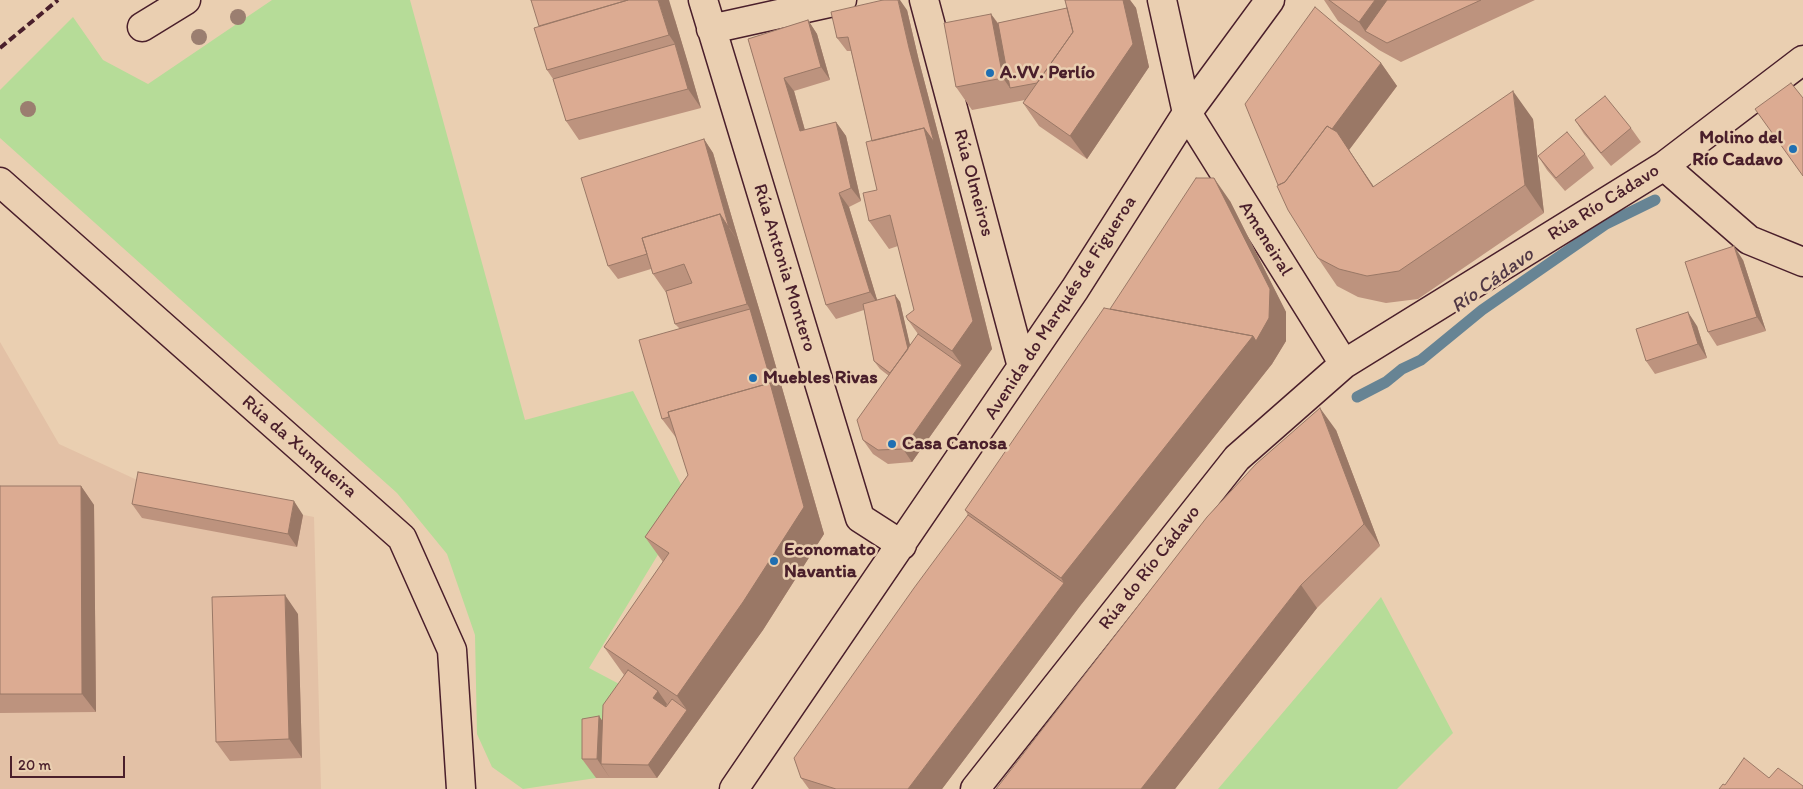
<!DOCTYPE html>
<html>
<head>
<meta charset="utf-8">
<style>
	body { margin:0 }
	#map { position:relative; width:1803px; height:789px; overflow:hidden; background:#eacfb1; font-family:Itim,sans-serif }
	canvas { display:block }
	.scale { position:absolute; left:10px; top:756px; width:115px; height:22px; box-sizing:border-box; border:2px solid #4a1f2b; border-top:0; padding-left:6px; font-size:15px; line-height:18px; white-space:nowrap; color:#4a1f2b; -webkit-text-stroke:4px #eacfb1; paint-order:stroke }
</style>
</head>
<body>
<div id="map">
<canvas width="1803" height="789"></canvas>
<div class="scale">20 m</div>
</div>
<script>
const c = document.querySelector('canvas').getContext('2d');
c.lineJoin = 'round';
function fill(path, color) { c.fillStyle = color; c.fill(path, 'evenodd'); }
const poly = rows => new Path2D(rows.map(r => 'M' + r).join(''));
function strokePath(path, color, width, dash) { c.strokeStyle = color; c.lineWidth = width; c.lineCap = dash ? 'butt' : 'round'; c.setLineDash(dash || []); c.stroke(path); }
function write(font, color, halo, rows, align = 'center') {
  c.font = font + ' Itim,sans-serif'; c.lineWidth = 5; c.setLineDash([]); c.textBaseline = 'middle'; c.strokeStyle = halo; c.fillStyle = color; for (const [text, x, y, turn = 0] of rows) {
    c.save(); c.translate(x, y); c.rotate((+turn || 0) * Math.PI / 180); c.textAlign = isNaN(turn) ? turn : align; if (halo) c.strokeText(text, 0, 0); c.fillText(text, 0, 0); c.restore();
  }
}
fill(poly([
	[0,342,59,444,148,485,314,517,321,789,0,789]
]), '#e3c1a6');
fill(poly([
	[272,0,410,0,525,420,633,391,690,502,589,668,621,685,596,778,523,789,492,767,477,734,475,635,447,554,397,493,0,138,0,90,73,17,103,60,148,84],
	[1381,597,1453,733,1397,789,1218,789]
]), '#b6dc98');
strokePath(poly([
	[1357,397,1386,382,1402,369,1421,360,1482,310,1606,224,1655,200]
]), '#678494', 11);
const minor = poly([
	[703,0,860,518,902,545],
	[924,0,1022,367],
	[1162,0,1187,113,1344,364],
	[142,27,186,0],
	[711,29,842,0],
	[1664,166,1749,240,1803,262],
	[0,182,402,538,452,650,461,789],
	[734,789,1075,289,1187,113,1270,0],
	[975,789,1237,458,1344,364,1664,166,1803,60]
]);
strokePath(minor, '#4a1f2b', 31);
strokePath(minor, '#eacfb1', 28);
strokePath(poly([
	[0,48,58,0]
]), '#4a1f2b', 4, [8, 4]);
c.fillStyle = '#9b7e70';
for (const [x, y] of [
	[238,17],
	[199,37],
	[28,109]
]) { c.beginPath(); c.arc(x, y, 8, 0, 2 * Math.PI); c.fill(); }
fill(poly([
	[1065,0,1130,0,1136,8,1149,67,1087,159,1039,126,1023,103,1025,100,972,110,956,87,991,14,998,23,1067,8],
	[1324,0,1535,0,1401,62,1379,50,1338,21],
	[907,10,919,61,944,156,992,349,912,462,888,464,873,454,863,440,889,376,880,369,874,361,864,310,836,319,826,305,748,39,808,20,817,34,830,80,794,91,805,130,836,122,846,136,861,201,849,207,877,300,895,295,900,302,910,346,918,334,908,320,914,310,898,246,889,249,869,221,877,190,872,141,851,51,847,51,837,38],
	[675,20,701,108,579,140,566,121,553,79,547,70,539,26],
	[1381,63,1397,86,1349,150,1374,187,1533,119,1544,213,1418,299,1386,303,1358,297,1337,286,1318,258,1278,185],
	[1575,120,1631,128,1641,142,1611,166,1584,134],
	[704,139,713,153,739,242,766,332,824,534,763,630,657,778,596,778,582,759,599,716,602,721,624,675,604,647,663,562,645,537,688,475,677,439,662,419,679,328,675,324,667,294,653,274,651,269,618,279,608,266],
	[1585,154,1594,168,1565,191,1547,170,1538,156],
	[1230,201,1286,312,1286,341,1272,364,1080,606,942,789,809,789,801,778,968,515,965,510,1110,309],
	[1743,260,1766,331,1717,346,1708,332],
	[1697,326,1707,358,1655,374,1646,361],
	[1336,430,1380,546,1317,608,1175,789,996,789],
	[0,486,81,486,94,505,96,712,0,713],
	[132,504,303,515,297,547,142,518],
	[298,614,302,758,230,761,216,742]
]), '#bd937e');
fill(poly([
	[658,0,669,0,688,63,669,35],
	[898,0,900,0,907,10,919,61,944,156,992,349,912,462,903,449,962,365,952,351,924,128,909,48],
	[1123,0,1130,0,1136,8,1149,67,1087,159,1070,136],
	[1375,0,1414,0,1365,31,1359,22],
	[991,14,1007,37,1010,88,1003,78],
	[808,20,817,34,830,80,821,67],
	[675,44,688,63,701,108,688,89],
	[1381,63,1397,86,1349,150,1393,215,1288,187],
	[784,78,794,91,809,145,800,131],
	[1513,91,1533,119,1544,213,1525,185],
	[836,122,846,136,861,201,851,188],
	[704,139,713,153,739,242,729,228],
	[1214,178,1230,201,1286,312,1286,341,1272,364,1080,606,942,789,908,789,1064,583,1061,578],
	[839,193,849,207,879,306,870,292],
	[720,214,739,242,766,332,824,534,763,630,657,778,648,765,687,710,677,696,770,383,750,309,747,304],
	[1734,246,1743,260,1766,331,1757,317],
	[895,295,900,302,915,366,901,385],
	[1688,312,1697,326,1707,358,1698,344],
	[1320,408,1336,430,1380,546,1364,524],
	[81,486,94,505,96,712,82,694],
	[294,501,303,515,297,547,288,534],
	[1301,585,1317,608,1175,789,1141,789],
	[285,595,298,614,302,758,289,739],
	[658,691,667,704,663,711,653,698],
	[599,716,612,735,601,764,610,778,597,759]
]), '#9a7866');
const building = poly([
	[531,0,628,0,539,26,531,0],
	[628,0,658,0,669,35,547,70,534,28,628,0],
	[883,0,898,0,909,48,934,142,924,128,872,141,848,37,837,38,831,12,883,0],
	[1065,0,1123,0,1133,44,1070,136,1023,103,1073,32,1065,0],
	[1329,0,1375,0,1359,22,1329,0],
	[1387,0,1481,0,1387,43,1365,31,1387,0],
	[1315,7,1381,63,1332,129,1327,126,1285,182,1278,185,1245,104,1315,7],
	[1067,8,1073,32,1037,83,1010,88,998,23,1067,8],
	[991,14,1003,78,956,87,944,23,991,14],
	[808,20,821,67,784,78,800,131,836,122,851,188,839,193,870,292,826,305,748,39,808,20],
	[675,44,688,89,566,121,553,79,675,44],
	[1791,83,1803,98,1803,176,1755,109,1791,83],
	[1513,91,1525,185,1399,271,1367,276,1339,269,1318,258,1288,210,1277,186,1285,182,1327,126,1337,132,1373,187,1513,91],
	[1605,96,1631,128,1601,153,1575,120,1605,96],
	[924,128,973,321,952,351,908,320,906,316,914,310,890,215,869,221,863,193,877,190,866,142,924,128],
	[1567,132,1585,154,1556,178,1538,156,1567,132],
	[704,139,729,228,720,214,642,238,647,254,608,266,581,178,704,139],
	[1196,178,1214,178,1270,289,1269,318,1256,341,1253,336,1110,309,1196,178],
	[720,214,747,304,675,324,666,291,692,283,684,264,653,274,642,238,720,214],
	[1734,246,1757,317,1708,332,1685,262,1734,246],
	[895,295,908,349,890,373,874,361,863,304,895,295],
	[1104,308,1253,336,1061,578,965,510,1104,308],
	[750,309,773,388,770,383,668,412,669,417,662,419,639,340,750,309],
	[1688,312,1698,344,1646,361,1636,329,1688,312],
	[918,334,962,365,903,449,878,450,863,440,857,420,918,334],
	[770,383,804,507,743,602,677,696,604,647,669,553,645,537,688,475,668,412,770,383],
	[1320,408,1364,524,1301,585,1141,789,996,789,1207,517,1256,464,1320,408],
	[138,472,294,501,288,534,132,504,138,472],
	[0,486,81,486,82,694,0,694,0,486],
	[968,515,1064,583,908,789,836,789,801,778,794,758,914,588,968,515],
	[285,595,289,739,216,742,212,597,285,595],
	[628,670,658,691,653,698,666,707,672,699,687,710,648,765,601,764,603,705,628,670],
	[599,716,597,759,582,759,582,719,599,716],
	[1744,758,1769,778,1778,768,1803,786,1803,789,1719,789,1723,784,1725,785,1744,758]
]);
fill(building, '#dcab92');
strokePath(building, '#9a7866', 1);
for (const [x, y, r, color] of [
	[990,73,5,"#1f6fb2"],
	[1793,149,5,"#1f6fb2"],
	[753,378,5,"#1f6fb2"],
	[892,444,5,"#1f6fb2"],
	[774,561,5,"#1f6fb2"]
]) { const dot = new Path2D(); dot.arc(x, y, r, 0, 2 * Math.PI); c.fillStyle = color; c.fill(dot); strokePath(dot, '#eacfb1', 2); }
write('bold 19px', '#4a1f2b', '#eacfb1', [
	["A.VV. Perlío",1000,73],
	["Molino del",1783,138,"right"],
	["Río Cadavo",1783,160,"right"],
	["Muebles Rivas",763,378],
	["Casa Canosa",902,444],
	["Economato",784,550],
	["Navantia",784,572]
], 'left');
write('19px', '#4a1f2b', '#eacfb1', [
	["Rúa Olmeiros",973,183,75],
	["Rúa Río Cádavo",1604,203,-32],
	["Ameneiral",1265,239,58],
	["Rúa Antonia Montero",784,268,73],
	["Avenida do Marqués de Figueroa",1061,308,-57],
	["Rúa da Xunqueira",299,447,41],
	["Rúa do Río Cádavo",1150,568,-52]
]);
write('italic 20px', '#513845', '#eacfb1', [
	["Río Cádavo",1493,281,-36]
]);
</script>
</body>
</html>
